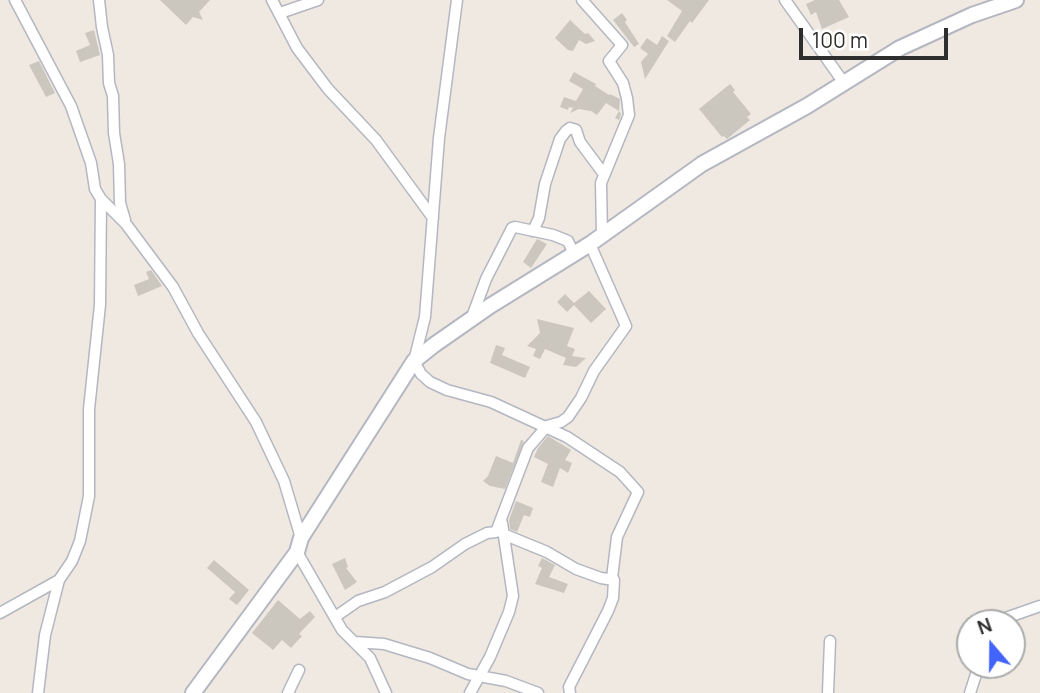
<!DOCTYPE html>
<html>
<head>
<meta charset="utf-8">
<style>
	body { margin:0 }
	#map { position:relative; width:1040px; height:693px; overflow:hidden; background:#efe9e1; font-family:Manrope,sans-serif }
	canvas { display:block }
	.north { position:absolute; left:956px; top:609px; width:70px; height:70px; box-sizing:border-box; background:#fff; border:2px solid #ababab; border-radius:50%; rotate:340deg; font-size:19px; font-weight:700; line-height:28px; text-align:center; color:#2e2e2e }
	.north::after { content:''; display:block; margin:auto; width:24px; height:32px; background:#4264fb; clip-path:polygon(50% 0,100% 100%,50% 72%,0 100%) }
	.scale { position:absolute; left:799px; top:28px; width:149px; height:32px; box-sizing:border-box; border:4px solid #2e2e2e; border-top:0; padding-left:9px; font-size:21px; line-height:24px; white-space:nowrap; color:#2e2e2e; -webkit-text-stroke:5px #fff; paint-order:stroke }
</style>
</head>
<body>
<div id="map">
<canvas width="1040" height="693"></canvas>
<div class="north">N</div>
<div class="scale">100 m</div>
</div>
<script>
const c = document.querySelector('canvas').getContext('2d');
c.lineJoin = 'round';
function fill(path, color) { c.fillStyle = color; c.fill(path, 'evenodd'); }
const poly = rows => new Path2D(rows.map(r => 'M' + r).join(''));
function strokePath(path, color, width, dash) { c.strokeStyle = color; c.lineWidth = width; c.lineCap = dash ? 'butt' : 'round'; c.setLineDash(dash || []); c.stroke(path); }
fill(poly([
	[160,0,210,0,199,12,203,20,193,17,186,25],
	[667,0,709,0,692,23,690,21,675,42,667,36,682,11],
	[815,0,839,0,849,17,822,29,816,12,811,15,806,4],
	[622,13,627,20,625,22,639,44,634,47,613,20],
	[570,20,585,34,588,33,595,41,586,44,579,40,573,51,568,50,555,38],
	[94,30,100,55,80,62,76,51,90,45,85,33],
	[662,36,669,41,645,79,641,62,648,54,640,48,647,38,657,45],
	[39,61,55,93,46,97,29,65],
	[574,72,596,84,595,86,609,95,610,94,620,99,619,111,621,114,619,120,615,118,619,111,606,103,597,115,591,111,579,109,570,113,573,108,569,107,568,110,560,107,564,97,576,101,583,89,569,81],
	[730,84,735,90,733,92,751,114,747,117,750,120,727,139,724,136,722,137,699,109],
	[537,239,547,244,531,268,523,262],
	[151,270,162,286,138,296,134,285,149,279,146,272],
	[589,291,606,309,591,323,574,305,567,312,557,302,565,294,574,303],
	[537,319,574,328,567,346,575,349,572,356,586,358,576,367,563,365,566,358,545,349,540,359,533,356,536,349,527,346,540,333],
	[496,345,505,348,502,355,530,367,525,378,490,363],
	[548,436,571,450,565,460,572,463,568,473,560,468,553,487,541,482,548,464,534,457,538,448],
	[521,440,524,441,505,489,490,486,483,481,488,476,496,456,513,463],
	[516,501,533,508,530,517,524,515,517,532,510,529,509,520],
	[345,558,348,567,346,568,357,582,345,590,332,564],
	[542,558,555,565,549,577,568,584,564,593,535,584,542,568,538,566],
	[214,560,249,590,237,605,229,599,235,592,207,568],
	[278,600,300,619,310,611,315,617,299,634,302,636,291,648,282,640,273,650,252,633]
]), '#cbc7bf');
const street = poly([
	[15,0,71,106,91,163,95,189,101,199,126,224,173,287,198,333,256,422,284,481,301,538],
	[99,0,102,27,108,55,109,83,113,96,114,133,119,164,120,203,125,220],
	[272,0,297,48,328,89,376,140,433,218],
	[457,0,439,138,425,317,414,361,421,374,430,382,447,390,491,402,567,437,620,472,638,492,617,537,612,578,614,580,613,598,608,611,569,687,570,693],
	[582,0,622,45,609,61,623,83,627,98,629,115,601,183,602,235],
	[785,0,844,83],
	[280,13,318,0],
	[533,231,539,218,545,184,560,139,566,131,570,128,576,130,580,142,603,173],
	[472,317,486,279,512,228,515,227,553,235,568,241,573,252],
	[503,534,547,552,576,569,601,578,614,580],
	[297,552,342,630,370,658,386,693],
	[0,613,59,580],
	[335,617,358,601,385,592,432,567,465,544,487,533,496,532,528,448,547,426,561,422,568,417,581,398,594,371,626,326,590,244],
	[997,623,1000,620,1040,606],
	[355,642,384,644,430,658,468,674,506,681,538,693],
	[38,693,45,635,59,580,72,561,80,541,89,496,89,409,100,305,101,199],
	[288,693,299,670],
	[470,693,490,657,509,612,513,596,502,523],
	[828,693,830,641],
	[970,693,979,665]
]);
const secondary = poly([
	[193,693,297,552,301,538,414,361,434,345,490,306,590,244,702,164,807,106,900,48,972,15,1016,0]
]);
strokePath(street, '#b4b7c1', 13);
strokePath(secondary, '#b4b7c1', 18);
strokePath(street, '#fff', 10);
strokePath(secondary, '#fff', 14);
</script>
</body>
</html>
